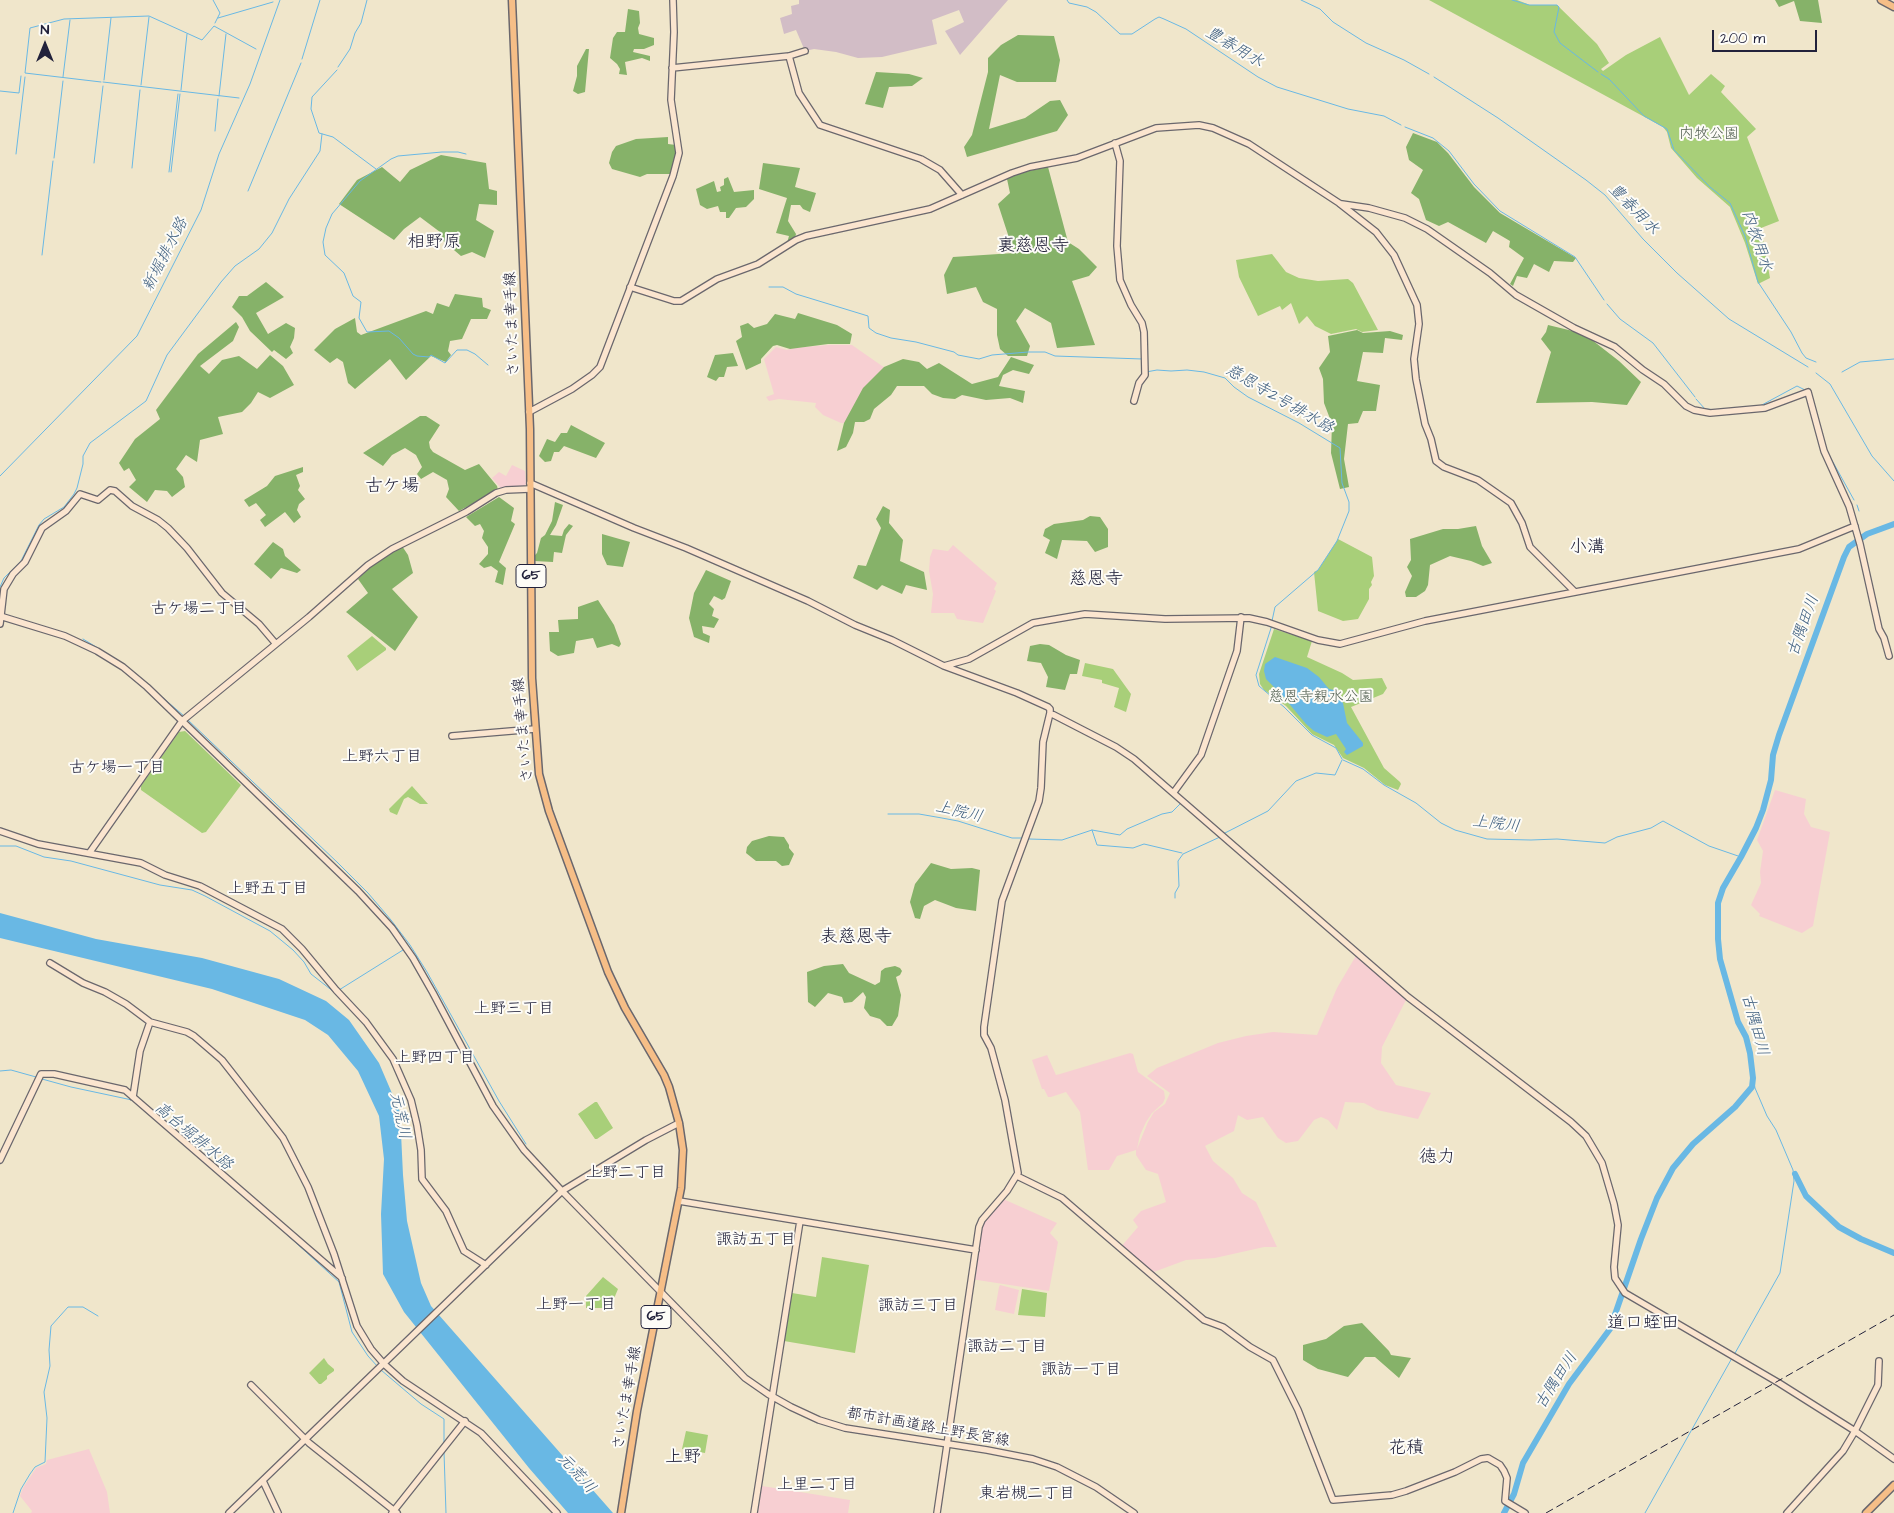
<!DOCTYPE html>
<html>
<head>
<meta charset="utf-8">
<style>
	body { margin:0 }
	#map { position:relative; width:1894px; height:1513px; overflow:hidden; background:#f0e6cb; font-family:"Architects Daughter",sans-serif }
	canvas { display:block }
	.north { position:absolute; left:20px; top:20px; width:50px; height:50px; -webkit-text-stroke:4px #fdfcf7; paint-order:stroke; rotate:0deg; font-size:14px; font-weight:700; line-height:20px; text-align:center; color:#22223b }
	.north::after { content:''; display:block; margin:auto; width:18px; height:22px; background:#22223b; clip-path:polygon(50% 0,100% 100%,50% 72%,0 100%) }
	.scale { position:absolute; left:1712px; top:30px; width:105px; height:22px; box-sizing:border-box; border:2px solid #22223b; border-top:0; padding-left:6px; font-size:15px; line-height:18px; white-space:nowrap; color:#22223b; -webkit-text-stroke:4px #fdfcf7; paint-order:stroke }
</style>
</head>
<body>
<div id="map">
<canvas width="1894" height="1513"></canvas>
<div class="north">N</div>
<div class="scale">200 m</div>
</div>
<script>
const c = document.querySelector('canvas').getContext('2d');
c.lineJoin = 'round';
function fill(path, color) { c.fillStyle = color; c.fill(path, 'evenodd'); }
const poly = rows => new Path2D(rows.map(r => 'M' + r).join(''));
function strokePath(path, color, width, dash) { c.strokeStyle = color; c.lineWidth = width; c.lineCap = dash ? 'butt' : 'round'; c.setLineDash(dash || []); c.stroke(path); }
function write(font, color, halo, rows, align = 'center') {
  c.font = font + ' "Architects Daughter","Klee One",sans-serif'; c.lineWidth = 4; c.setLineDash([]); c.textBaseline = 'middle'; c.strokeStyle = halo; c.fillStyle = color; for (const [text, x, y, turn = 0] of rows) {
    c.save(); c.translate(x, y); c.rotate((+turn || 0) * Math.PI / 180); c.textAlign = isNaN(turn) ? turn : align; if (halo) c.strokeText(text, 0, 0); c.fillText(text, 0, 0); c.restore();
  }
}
fill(poly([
	[829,345,852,345,885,368,845,423,841,423,823,415,815,407,816,403,779,399,769,401,766,397,774,394,764,359,776,347,787,350,792,348],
	[512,465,525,471,526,484,524,486,501,488,492,478,499,472,506,476],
	[953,545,997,583,994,589,996,591,983,623,957,619,954,613,931,613,933,594,929,571,930,557,933,549,948,551],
	[1775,790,1806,799,1804,814,1811,827,1830,832,1813,926,1802,933,1759,916,1760,914,1751,905,1761,883,1760,872,1763,851,1757,840],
	[1357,954,1407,998,1382,1047,1381,1063,1396,1085,1431,1093,1418,1119,1377,1110,1364,1103,1345,1102,1337,1130,1328,1120,1321,1117,1314,1120,1298,1141,1286,1143,1278,1138,1263,1117,1247,1120,1238,1115,1234,1131,1205,1146,1213,1161,1233,1178,1242,1193,1256,1202,1277,1247,1264,1247,1215,1258,1186,1260,1151,1273,1120,1248,1138,1227,1133,1220,1141,1211,1166,1202,1158,1174,1146,1170,1136,1155,1136,1150,1117,1156,1109,1170,1088,1170,1080,1112,1066,1092,1051,1097,1048,1097,1044,1089,1042,1089,1032,1060,1047,1055,1056,1075,1060,1074,1130,1053,1133,1054,1138,1072,1164,1091,1165,1098,1163,1103,1152,1113,1146,1122,1140,1135,1137,1149,1148,1122,1154,1112,1165,1104,1170,1093,1147,1076,1157,1068,1218,1043,1246,1036,1273,1032,1317,1035,1337,988],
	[1001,1198,1057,1223,1050,1233,1058,1242,1049,1291,971,1279,979,1227],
	[1000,1285,1019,1290,1014,1314,995,1310,999,1287],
	[89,1449,107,1492,110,1513,31,1513,32,1511,20,1496,23,1488,36,1468,46,1464,47,1460],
	[762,1486,850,1500,848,1513,758,1513]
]), '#f7cfd2');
fill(poly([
	[799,0,1008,0,960,55,945,31,964,22,959,10,932,20,937,44,882,57,858,58,836,52,814,49,805,51,796,30,784,34,780,18,792,14,791,6,799,4]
]), '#d2bdc6');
fill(poly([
	[1429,0,1517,0,1530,5,1557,5,1597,44,1609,63,1601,69,1603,71,1626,55,1660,37,1689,95,1711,74,1725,86,1721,92,1756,129,1747,137,1779,221,1761,228,1770,278,1758,284,1745,243,1730,207,1697,178,1671,148,1667,132,1663,127],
	[1272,254,1286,272,1299,278,1318,281,1348,279,1353,283,1378,330,1362,332,1356,329,1331,334,1315,326,1307,316,1299,324,1291,303,1282,310,1280,306,1258,316,1239,277,1236,260],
	[1338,539,1372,557,1374,576,1371,582,1372,585,1369,589,1369,599,1358,619,1343,621,1318,611,1314,572,1318,570],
	[1274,629,1312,641,1307,657,1342,673,1353,680,1382,678,1387,688,1383,694,1351,707,1384,768,1400,782,1401,784,1398,790,1385,785,1364,768,1343,758,1334,745,1312,734,1286,706,1264,690,1260,684,1259,674],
	[372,636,386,648,386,650,357,671,347,656],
	[1085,663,1113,669,1131,694,1126,712,1114,707,1119,688,1102,683,1102,680,1082,676],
	[185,731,241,785,206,832,202,833,141,790,141,786,179,732],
	[412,786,428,804,420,804,408,797,404,799,397,815,390,812,389,809],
	[595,1102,597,1102,613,1128,597,1139,595,1139,578,1114],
	[822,1257,869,1265,855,1353,784,1341,792,1293,816,1297],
	[603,1277,618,1289,610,1308,586,1308,586,1296],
	[1022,1289,1047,1293,1045,1317,1018,1315],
	[324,1358,328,1364,334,1369,334,1371,327,1376,327,1379,321,1384,319,1384,309,1373],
	[686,1431,708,1435,705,1453,682,1449]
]), '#a8cf79');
fill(poly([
	[1775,0,1818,0,1822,23,1800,21,1794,1,1779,7],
	[628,9,639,11,640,23,638,28,639,34,654,38,654,45,644,49,634,49,633,52,650,56,650,61,642,58,625,62,627,75,619,74,620,69,617,64,610,58,613,38,617,32,625,32],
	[1018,35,1054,36,1060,60,1056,82,1017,82,1000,75,989,129,1025,118,1050,101,1060,100,1068,115,1057,131,967,157,964,147,972,135,988,72,988,58,1001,45],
	[586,49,589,49,585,92,578,94,573,91,577,76,577,66],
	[876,72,909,74,923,78,912,86,889,87,883,108,865,104],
	[1413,133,1437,142,1448,153,1474,187,1500,213,1576,258,1573,262,1554,261,1549,272,1534,264,1527,278,1517,276,1513,286,1510,284,1524,258,1509,247,1510,241,1493,231,1486,243,1448,222,1439,226,1426,220,1419,199,1411,193,1423,170,1409,160,1406,147],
	[668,137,668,144,676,145,676,154,672,174,647,174,640,177,612,169,609,163,612,152,616,146,636,139],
	[441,155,486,163,489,189,497,191,497,205,479,204,476,220,494,231,485,258,472,252,461,256,441,239,440,232,420,217,404,229,394,240,339,204,357,180,382,167,400,182,410,170],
	[763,163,800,168,795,187,816,193,810,212,803,209,800,205,791,205,788,221,796,234,795,238,787,243,789,236,776,233,787,198,759,189],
	[1048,167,1068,242,1079,249,1097,267,1089,276,1072,281,1095,345,1057,348,1051,323,1025,308,1016,321,1030,346,1027,356,1008,356,1000,349,997,335,997,309,983,302,976,287,947,294,944,275,953,257,1014,253,998,204,1010,193,1007,179,1023,172],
	[728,177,734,192,754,190,754,199,746,207,736,208,729,218,726,218,726,212,720,212,718,206,707,209,700,205,696,189,714,181,717,192,721,191,720,187,724,185,724,179],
	[266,282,284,297,256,313,268,334,286,323,295,328,294,338,290,347,293,353,286,359,274,350,272,352,250,331,242,317,232,307,239,296,247,296],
	[455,294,482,298,483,307,491,310,487,319,471,319,462,339,450,341,448,351,451,355,446,362,431,356,406,380,390,359,355,389,348,383,343,362,337,358,330,363,314,350,335,329,355,318,357,332,361,335,426,311,433,314,437,303,449,307],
	[798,313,837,325,852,334,850,344,828,344,790,349,777,345,773,346,761,359,761,363,746,370,736,341,742,337,740,326,748,323,754,328,767,324,775,314,795,319],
	[236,322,239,327,233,341,200,366,209,374,222,360,239,356,257,369,270,355,283,366,294,385,270,398,258,392,251,403,242,412,218,417,223,434,200,440,197,462,186,455,176,469,183,477,185,487,172,497,167,491,155,490,147,502,129,487,136,480,129,468,124,471,119,463,135,439,160,419,156,410,198,354],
	[1548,325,1577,332,1592,340,1619,361,1641,382,1627,405,1592,402,1536,403,1551,352,1541,339,1546,332],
	[1357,330,1363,333,1390,331,1403,335,1402,340,1385,338,1383,353,1363,352,1357,381,1380,385,1376,411,1363,411,1358,423,1348,424,1344,459,1349,487,1340,489,1331,453,1332,424,1324,403,1323,379,1319,368,1330,352,1328,336],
	[733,353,738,366,727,367,724,377,719,377,716,381,707,377,715,355],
	[1011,357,1034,365,1029,374,1013,370,1003,375,999,386,1025,391,1023,403,1010,398,986,400,962,395,955,399,943,398,932,394,924,386,897,386,891,395,874,409,870,419,864,422,855,422,853,433,846,447,837,451,844,423,863,388,884,367,903,359,919,362,927,369,939,363,972,384,998,377],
	[420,416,426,416,440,425,429,442,430,448,433,452,465,470,479,464,497,486,498,490,459,511,446,497,449,489,447,480,433,472,421,479,417,474,422,467,416,455,405,448,392,455,383,466,363,453],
	[571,425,605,443,596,458,564,446,559,452,554,452,551,461,545,462,539,456,547,439,555,442,561,433,567,433],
	[303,467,303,472,296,475,300,486,298,490,305,499,299,504,297,510,301,517,294,523,285,512,265,527,260,520,266,515,256,503,249,507,244,500,267,486,275,476],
	[499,497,514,508,511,521,515,524,499,562,506,568,503,585,495,582,498,571,491,566,484,568,479,564,488,554,488,547,482,538,484,531,480,524,475,526,466,517],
	[555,502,563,505,556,525,550,535,562,536,564,530,569,524,573,526,566,535,562,553,554,552,553,562,534,561,534,556,537,553,541,538,545,535,552,521],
	[883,506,890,510,889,523,903,540,900,561,924,572,927,590,906,585,902,594,882,585,877,590,853,578,858,565,866,566,881,528,876,519],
	[1090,516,1100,517,1108,529,1108,547,1095,552,1087,541,1062,540,1057,559,1045,553,1050,540,1043,536,1045,529,1054,524,1083,520],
	[1476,526,1482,546,1492,563,1483,566,1471,561,1450,556,1430,565,1428,585,1425,591,1416,597,1406,597,1405,592,1412,576,1407,567,1411,560,1410,539,1443,529,1458,529],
	[602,534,630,542,623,567,607,565,602,554],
	[273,542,283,549,285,556,301,570,297,573,281,568,271,579,254,564],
	[402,546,408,555,413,573,392,589,418,617,395,651,346,612,368,593,358,579,374,564],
	[706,570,731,581,725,598,722,600,714,596,709,604,714,609,712,616,719,619,714,628,702,626,703,633,710,636,709,643,694,637,689,618,694,593],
	[598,600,614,625,621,644,619,647,612,644,597,648,593,638,576,641,574,653,558,656,550,651,549,632,559,632,558,620,578,619,578,607],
	[1040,644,1049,645,1066,655,1080,660,1077,674,1070,674,1065,690,1046,687,1048,677,1041,663,1027,661,1030,646],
	[769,836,784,837,789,845,789,848,794,854,789,865,782,866,776,861,756,861,746,853,747,847,752,841],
	[931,863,951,869,972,868,980,870,976,911,956,908,935,900,924,906,920,919,915,918,910,902,915,884],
	[843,964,849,973,875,985,880,982,881,971,885,968,895,966,900,968,902,971,900,975,896,977,901,995,898,1016,892,1026,887,1026,880,1019,870,1016,864,1008,866,997,863,992,852,1002,844,1003,842,997,828,993,815,1007,808,1002,807,972,824,966],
	[1362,1323,1389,1351,1391,1355,1411,1358,1399,1378,1375,1357,1365,1357,1348,1377,1318,1369,1303,1360,1303,1345,1326,1339,1344,1326]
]), '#86b269');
fill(poly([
	[1275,657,1307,668,1319,677,1329,689,1334,690,1343,703,1347,723,1363,743,1363,746,1347,755,1344,752,1346,749,1336,734,1327,737,1314,731,1306,724,1281,694,1266,679,1264,671,1265,664],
	[0,913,96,939,202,958,279,979,326,1001,349,1020,379,1063,400,1112,403,1175,407,1221,421,1283,431,1306,613,1513,568,1513,529,1468,404,1312,383,1274,381,1214,384,1159,379,1116,358,1071,328,1035,305,1020,212,989,0,938]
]), '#69b8e4');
strokePath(poly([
	[213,0,220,13,215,23],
	[1067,0,1069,3,1087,7,1096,12,1120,34,1132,34,1155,19,1159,17,1164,19,1186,29,1258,77,1277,87,1348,109,1384,116,1401,125],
	[1301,0,1320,9,1333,22,1366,43,1404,60,1429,74],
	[1512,0,1529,5,1557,5,1559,7,1554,32,1560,43,1598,72],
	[218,18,273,2],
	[302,59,320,0],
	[338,67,350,49,355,33,361,23,367,0],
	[337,70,312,97,311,109,319,133,333,137,376,169],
	[1601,74,1609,79,1644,116,1667,129,1674,150,1710,187,1730,203,1745,236,1758,282,1791,332,1802,353,1806,358,1816,362],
	[63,77,70,20],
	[1434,77,1498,118,1586,180,1605,195,1643,239,1677,273,1729,319,1808,367],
	[104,80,111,18],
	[101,82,25,73,30,28,64,19,149,16,202,40,214,26,256,49],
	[103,82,239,98],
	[141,85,149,17],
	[181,90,187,34],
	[0,91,19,93,21,76],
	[219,96,226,34],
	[1405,127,1433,138,1449,151,1474,184,1500,211,1575,257,1604,300],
	[215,131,218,99],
	[16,154,25,77],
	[466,154,458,152,442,152,398,156,391,159,360,181,332,214,326,228,323,242,325,255,344,273,353,296,361,302,359,318,367,332,389,331,399,338,413,354,417,356,429,357,431,355,445,363,457,350,467,350,475,354,488,365],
	[54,158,63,81],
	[94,163,103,86],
	[132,168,140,90],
	[169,172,178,94],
	[171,172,180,94],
	[248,191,301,63],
	[42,255,53,161],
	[769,287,783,287,796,294,868,316,869,328,876,333,891,338,916,342,954,352,958,355,979,359,992,355,1028,352,1045,352,1055,356,1142,359],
	[1607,304,1620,319,1653,343,1695,397],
	[1146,372,1157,370,1171,371,1187,370,1204,372,1225,378,1234,387,1248,397,1299,423,1340,448,1342,483,1349,502,1349,511,1337,541,1318,570,1275,607,1272,621],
	[1842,372,1860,362,1894,359],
	[1816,373,1830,384,1872,456,1894,481],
	[1696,399,1705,409,1718,410],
	[1760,406,1797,386,1805,390],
	[1829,455,1854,500],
	[0,476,137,336,201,210,219,154,250,84,280,0],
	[1857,505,1859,511],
	[0,587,4,578,21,561,39,525,44,519,64,507,74,494,77,488,83,464,83,456,90,443,146,401,167,355,221,282,235,266,259,249,272,233,289,199,320,151,322,134],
	[1272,625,1256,675,1259,686,1284,707,1312,735,1336,748,1342,759],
	[83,639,121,662],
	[132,671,184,716],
	[188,720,338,863,368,893,391,920,410,945,427,972,499,1101,526,1144],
	[1343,760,1363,769,1384,785,1416,803,1441,823,1455,830,1487,839,1531,840,1557,839,1605,843,1617,837,1651,828,1663,821,1709,846,1741,857],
	[888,814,919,814,942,818,958,821,1012,838,1023,838],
	[1092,830,1097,845,1133,848,1144,844,1182,853],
	[1223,834,1268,811,1296,781,1316,773,1335,775,1342,760],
	[1029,839,1062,840,1092,830,1120,835,1127,829,1162,814,1172,812,1181,803],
	[0,846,16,846,44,857,71,861,160,885,192,890,205,896,270,931,293,950,304,962,311,974,334,992],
	[1175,898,1175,893,1179,886,1178,861,1183,854,1220,837],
	[339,990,403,950],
	[0,1071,11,1070,36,1077],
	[42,1079,71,1087,132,1100,156,1120],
	[283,1231,339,1282,352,1332,368,1356,378,1367],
	[1734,1355,1780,1273,1794,1181,1793,1170,1776,1130,1767,1116,1755,1088,1753,1078],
	[381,1370,421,1404,444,1419,444,1443],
	[444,1452,446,1513],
	[13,1513,21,1489,30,1474,35,1467,45,1462,47,1418,44,1392,50,1366,49,1350,51,1326,68,1307,83,1307,98,1316],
	[1645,1513,1732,1358]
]), '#69b8e4', 1);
strokePath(poly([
	[1795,1174,1806,1196,1839,1227,1861,1239,1894,1253],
	[1504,1513,1514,1494,1523,1463,1544,1427,1569,1384,1610,1329,1641,1239,1657,1198,1673,1168,1693,1144,1735,1107,1752,1087,1753,1078,1750,1053,1746,1037,1738,1022,1720,959,1718,939,1718,903,1723,888,1741,857,1756,828,1763,810,1771,780,1773,755,1779,735,1844,557,1849,547,1867,534,1894,524]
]), '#69b8e4', 6);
const secondary = poly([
	[789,56,799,93,820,125,921,159,940,170,962,195],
	[672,68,789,56,805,51],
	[1115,143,1120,161,1117,246,1120,280,1131,305,1142,323,1144,332,1145,375,1139,383,1134,401],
	[1342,204,1369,208,1405,218,1427,229,1490,273,1516,295,1574,328,1615,347,1643,370,1664,384,1686,406,1694,410,1710,413,1765,408,1808,392,1824,451,1849,506,1860,544,1879,629,1884,638,1889,656],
	[630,287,674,301,681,301,717,279,758,264,796,240,806,236,930,209,1012,173,1030,167,1077,158,1156,128,1199,125,1213,128,1249,144,1339,203,1376,232,1394,255,1417,305,1419,324,1414,359,1416,379,1425,424,1431,439,1436,461,1444,467,1478,480,1511,503,1522,523,1530,547,1575,592],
	[529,412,572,389,592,375,600,367,673,176,679,153,671,100,674,32,673,0],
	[530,483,634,528,686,548,808,601,855,625,892,640,944,666,1017,693,1048,707,1050,709,1050,713,1116,747,1134,759,1408,997,1571,1122,1586,1136,1602,1163,1614,1204,1618,1225,1614,1267,1615,1278,1625,1293,1779,1383,1855,1431,1894,1459],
	[0,616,65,636,97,651,123,667,147,687,358,891,392,928,413,958,433,993,493,1106,524,1150,562,1191,745,1378,768,1394,791,1407,819,1420,845,1428,987,1450,1033,1459,1057,1467,1096,1487,1134,1513],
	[0,624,4,589,13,574,25,562,42,528,66,511,80,494,98,500,110,490,115,491,132,506,158,520,168,528,187,548,222,593,259,624,276,644],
	[944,666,969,659,1033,623,1085,614,1165,619,1249,618,1267,622,1318,640,1340,644,1425,621,1799,549,1855,526],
	[452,736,535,729],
	[1174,792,1201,755,1237,651,1241,617],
	[0,831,38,844,141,863,165,875,200,886,282,929,302,949,336,990,366,1022,393,1059,411,1100,417,1125,421,1150,422,1179,446,1211,464,1251,486,1265],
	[90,852,182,721,309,617,368,565,392,549,466,512,496,493,506,490,530,489],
	[50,963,83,983,105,992,126,1004,150,1022,187,1032,194,1036,222,1060,283,1138,308,1187,334,1254,357,1326,371,1349,384,1364,403,1381,481,1433,557,1513],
	[133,1097,140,1051,150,1022],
	[0,1160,41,1074,54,1074,125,1090,342,1278],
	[1017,1176,1062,1198,1204,1320,1223,1327,1250,1347,1273,1360,1298,1410,1333,1500,1392,1495,1406,1491,1455,1472,1481,1459,1488,1458,1500,1465,1504,1471,1507,1478,1505,1501,1525,1513],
	[679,1201,976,1250],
	[251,1385,309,1443,397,1513],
	[263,1481,278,1513],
	[229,1513,562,1191,646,1140,679,1123],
	[392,1513,465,1421],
	[754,1513,800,1221],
	[937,1513,979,1227,982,1220,1007,1191,1018,1173,1005,1100,991,1048,984,1035,984,1027,1002,901,1039,801,1041,788,1043,742,1050,713],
	[1787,1513,1843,1451,1855,1431,1878,1385,1879,1361]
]);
const primary = poly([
	[512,0,530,429,532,678,539,774,549,811,608,972,625,1008,664,1075,669,1087,679,1123,683,1150,681,1188,637,1411,621,1513],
	[1881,0,1894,7],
	[1866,1513,1894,1485]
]);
strokePath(secondary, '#6a676d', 8);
strokePath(primary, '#6a676d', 9);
strokePath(secondary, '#fbe5cf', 5.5);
strokePath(primary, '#f6be87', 6);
strokePath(poly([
	[1546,1513,1894,1315]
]), '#22223b', 1, [8, 4]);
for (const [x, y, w] of [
	[531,576,30],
	[656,1317,30]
]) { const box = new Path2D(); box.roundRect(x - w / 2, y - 11.5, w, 23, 4); c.fillStyle = '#fdfcf7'; c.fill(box); strokePath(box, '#22223b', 1); }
write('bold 14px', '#22223b', null, [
	["65",531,576],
	["65",656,1317]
]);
write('15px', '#515f51', '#fdfcf7', [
	["内牧公園",1709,135],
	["慈恩寺親水公園",1321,698]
]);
write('15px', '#22223b', '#fdfcf7', [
	["さいたま幸手線",513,324,-92],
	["さいたま幸手線",524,730,-95],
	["さいたま幸手線",628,1398,-80],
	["都市計画道路上野長宮線",928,1428,10]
]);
write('italic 16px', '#3e5e7f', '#fdfcf7', [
	["豊春用水",1234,48,31],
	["豊春用水",1633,210,46],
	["内牧用水",1756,241,71],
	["新堀排水路",166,255,-63],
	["慈恩寺2号排水路",1279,400,30],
	["古隅田川",1804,626,-70],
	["上院川",959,813,13],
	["上院川",1496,825,7],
	["古隅田川",1754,1025,75],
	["元荒川",399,1116,78],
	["高台堀排水路",193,1137,40],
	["古隅田川",1557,1381,-57],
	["元荒川",576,1474,48]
]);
write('16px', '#22223b', '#fdfcf7', [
	["古ケ場二丁目",199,610],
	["上野六丁目",382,758],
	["古ケ場一丁目",117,769],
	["上野五丁目",268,890],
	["上野三丁目",514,1010],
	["上野四丁目",435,1059],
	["上野二丁目",626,1174],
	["諏訪五丁目",756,1241],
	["上野一丁目",576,1306],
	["諏訪三丁目",918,1307],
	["諏訪二丁目",1007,1348],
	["諏訪一丁目",1081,1371],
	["上里二丁目",817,1486],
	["東岩槻二丁目",1027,1495]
]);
write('18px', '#22223b', '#fdfcf7', [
	["相野原",434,243],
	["裏慈恩寺",1033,247],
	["古ケ場",392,487],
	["小溝",1587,548],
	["慈恩寺",1096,580],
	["表慈恩寺",856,938],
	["徳力",1437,1158],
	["道口蛭田",1643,1324],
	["花積",1406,1449],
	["上野",683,1458]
]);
</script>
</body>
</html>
